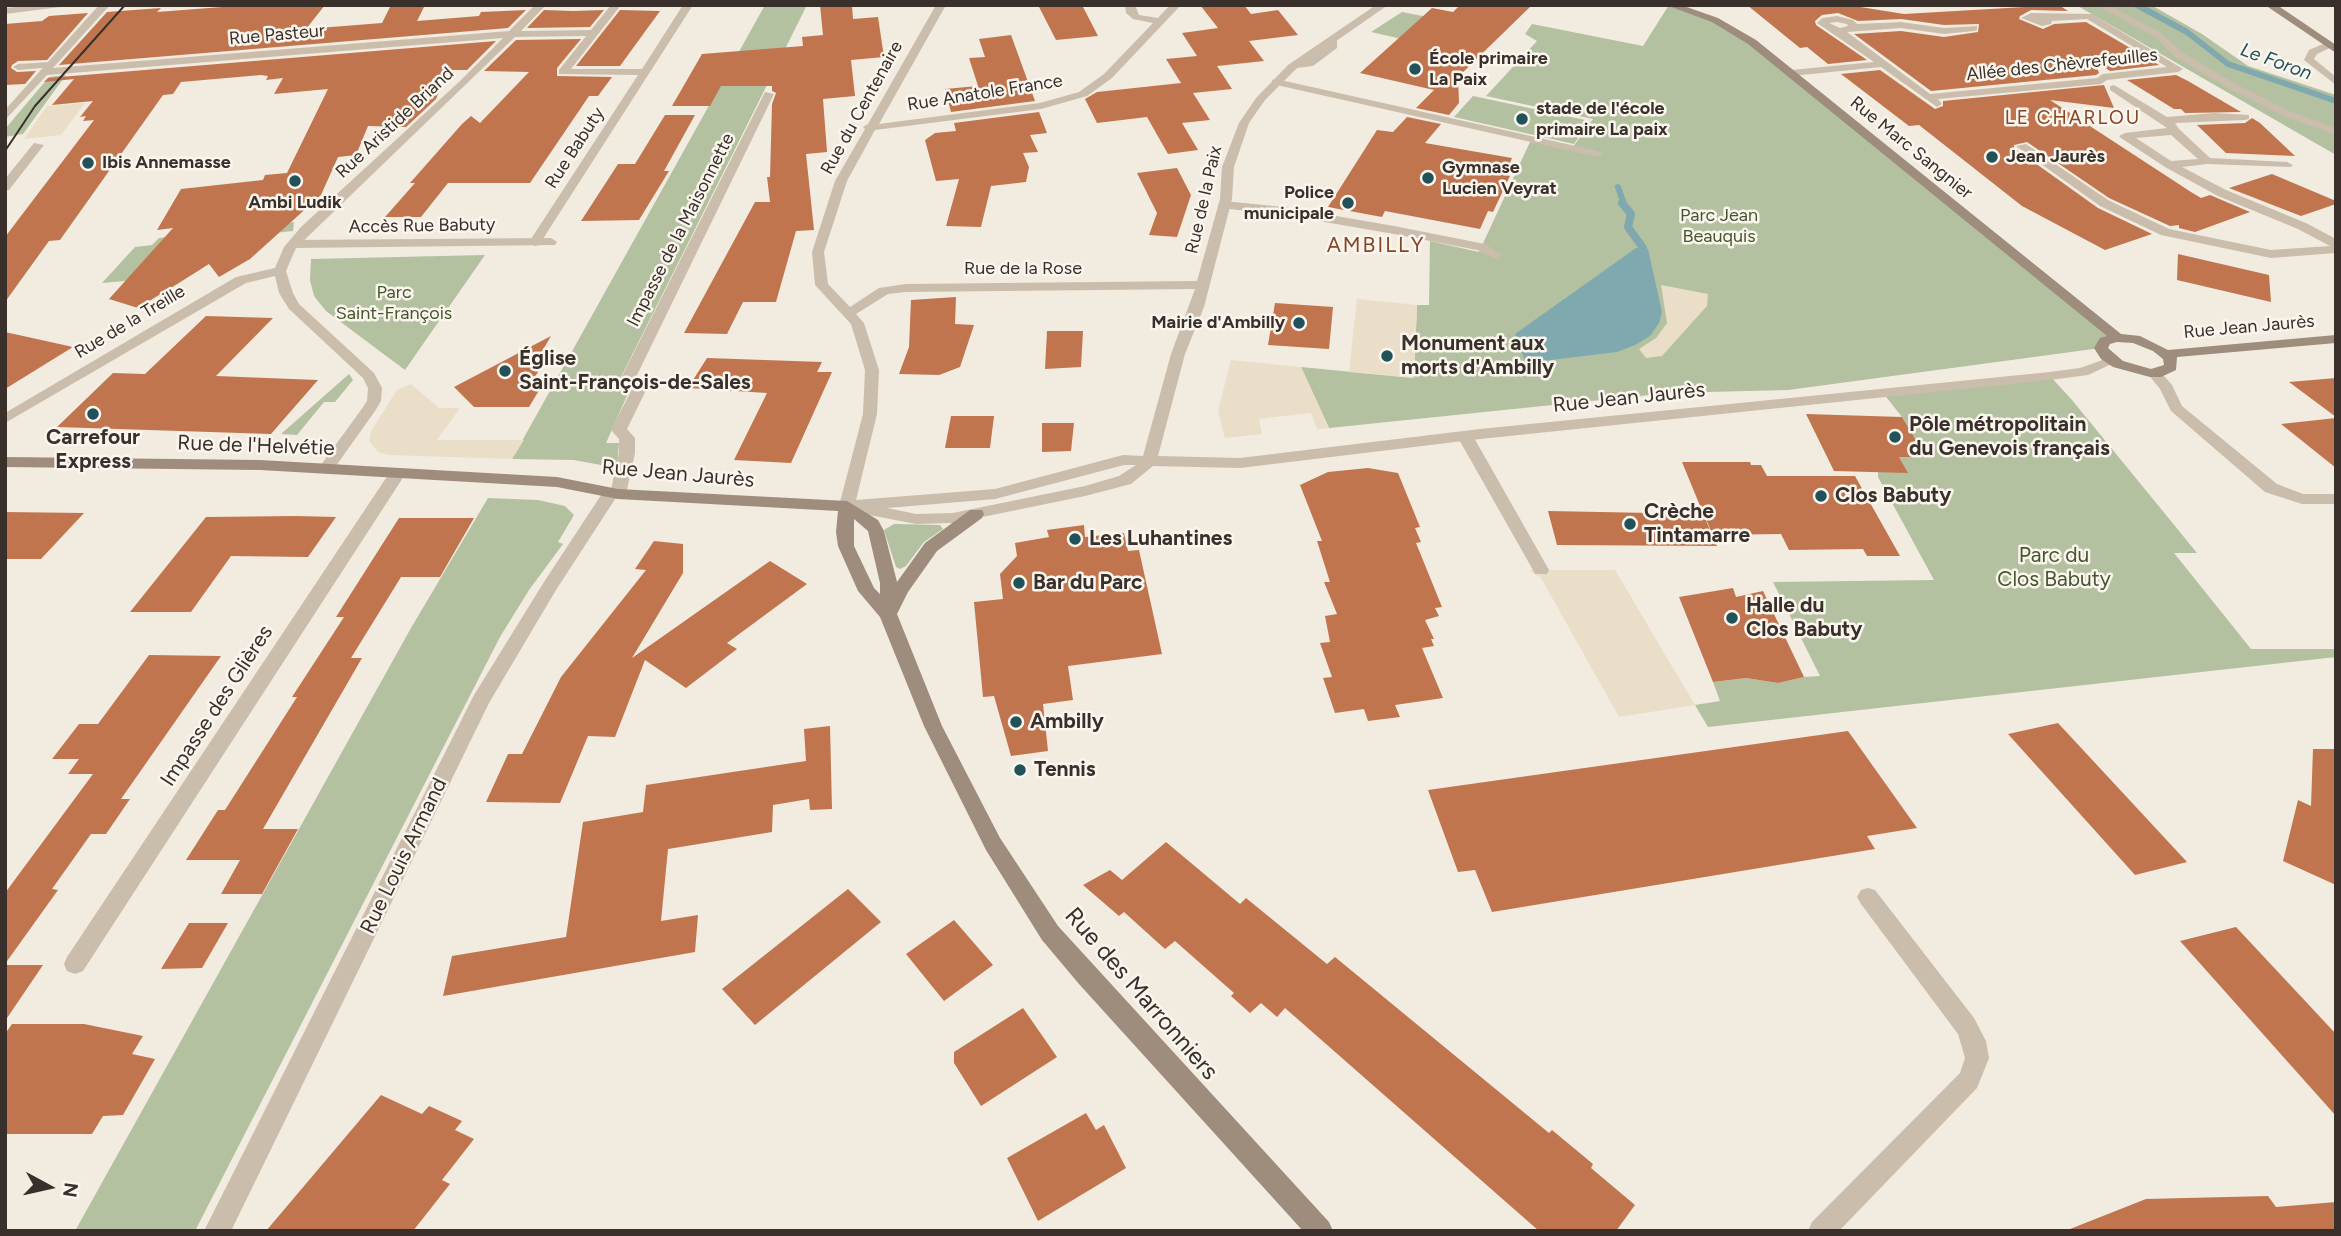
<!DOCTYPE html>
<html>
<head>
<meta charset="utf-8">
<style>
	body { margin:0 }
	#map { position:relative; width:2341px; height:1236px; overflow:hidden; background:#f2ebe0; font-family:Figtree,sans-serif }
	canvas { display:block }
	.frame { position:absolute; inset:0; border:7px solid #39302b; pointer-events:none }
	.north { position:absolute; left:14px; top:1152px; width:70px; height:70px; -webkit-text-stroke:5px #faf5ed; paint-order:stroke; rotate:98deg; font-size:19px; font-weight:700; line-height:28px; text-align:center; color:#39302b }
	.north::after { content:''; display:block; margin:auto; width:24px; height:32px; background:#39302b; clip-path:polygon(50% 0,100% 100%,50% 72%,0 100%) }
</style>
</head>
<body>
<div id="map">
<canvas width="2341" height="1236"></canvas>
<div class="frame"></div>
<div class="north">N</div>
</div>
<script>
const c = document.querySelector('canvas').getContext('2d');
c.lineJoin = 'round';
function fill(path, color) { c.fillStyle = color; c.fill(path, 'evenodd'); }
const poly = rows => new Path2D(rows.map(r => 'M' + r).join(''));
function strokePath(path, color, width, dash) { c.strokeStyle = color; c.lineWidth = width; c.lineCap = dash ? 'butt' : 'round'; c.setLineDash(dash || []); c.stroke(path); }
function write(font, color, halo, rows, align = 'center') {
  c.font = font + ' Figtree,sans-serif'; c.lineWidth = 5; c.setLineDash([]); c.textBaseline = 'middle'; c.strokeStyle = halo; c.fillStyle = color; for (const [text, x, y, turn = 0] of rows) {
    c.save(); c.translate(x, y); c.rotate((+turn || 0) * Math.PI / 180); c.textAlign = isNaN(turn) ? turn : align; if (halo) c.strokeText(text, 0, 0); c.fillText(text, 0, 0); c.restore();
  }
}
fill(poly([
	[765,5,807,5,619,381,630,389,606,443,619,443,617,468,574,460,512,459],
	[1669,5,1731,28,2117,338,2101,348,1788,390,1669,393,1329,428,1301,367,1414,378,1417,305,1429,305,1430,241,1479,252,1530,142,1573,147,1593,119,1486,96,1537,41,1525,34,1532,24,1643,46],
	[2076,5,2151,5,2202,34,2248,66,2336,95,2336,155],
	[1402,12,1433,18,1437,47,1371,32],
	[66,75,23,134,5,137,5,129,49,77],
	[1473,96,1590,121,1574,144,1454,117],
	[294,222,293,231,169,244,208,258,204,267,173,287,125,281,102,283,135,247,152,245,159,238],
	[485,255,405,370,326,311,314,296,310,280,311,259],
	[349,374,353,380,335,402,324,402,297,435,281,434],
	[2050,376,2072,400,2197,553,2174,553,2251,649,2335,649,2336,657,1708,727,1695,705,1720,701,1713,682,1746,678,1778,683,1804,677,1820,676,1773,582,1934,580,1878,477,1878,472,1907,472,1899,457,1925,457,1902,417,1883,393],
	[488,498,538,500,565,506,574,515,558,542,563,544,529,590,500,637,195,1231,75,1231,411,628],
	[894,524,940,525,943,529,924,542,906,566,900,569,896,567,884,530]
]), '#b3c1a0');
fill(poly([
	[85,103,61,135,24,139,47,106],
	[1661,285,1708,294,1707,306,1662,356,1646,358,1639,349,1656,338,1667,323],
	[1357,299,1417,305,1414,378,1349,372],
	[1231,360,1301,367,1329,428,1317,429,1311,413,1259,419,1262,434,1225,438,1218,411],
	[411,384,439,408,460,408,437,440,524,440,512,459,390,455,378,452,369,441,371,431,397,390],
	[1529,570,1615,570,1695,705,1619,717,1541,578]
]), '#eadec8');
fill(poly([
	[1636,248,1648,249,1662,312,1659,323,1650,336,1635,345,1617,352,1526,363,1515,334]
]), '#80a9af');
strokePath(poly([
	[2137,5,2187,32,2228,64,2336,101],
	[1618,187,1624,204]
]), '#80a9af', 6);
strokePath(poly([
	[1622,203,1631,214,1628,227,1643,248,1642,262]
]), '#80a9af', 8);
fill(poly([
	[248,5,325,5,306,29,382,23,391,5,425,5,417,21,479,16,481,12,526,10,508,28,59,65,107,12,161,8,157,12],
	[820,5,852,5,853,19,878,17,884,57,851,60,855,96,823,99,827,152,806,154,814,230,796,231,776,302,743,302,727,334,684,333,755,202,770,202,767,177,770,177,772,104,776,93,772,91,772,86,721,86,710,106,672,106,702,54,803,46,802,37,823,35],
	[1038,5,1082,5,1098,36,1056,40],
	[1200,5,1244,5,1251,14,1278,10,1298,35,1249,41,1264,61,1217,66,1232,89,1193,93,1210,120,1182,123,1198,150,1168,154,1147,117,1097,123,1085,99,1097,92,1181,83,1166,59,1197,56,1182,33,1218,28],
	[1469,5,1532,5,1458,77,1459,103,1449,115,1416,108,1434,90,1360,73,1432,8,1453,12,1459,6],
	[1747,5,1848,5,1904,14,2059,5,2068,11,2031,10,2020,16,2019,19,2043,29,2054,24,2086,22,2159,65,2110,71,2094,60,2099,73,2096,75,1931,91,1854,34,1901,31,1944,37,1978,32,1979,24,1944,25,1901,19,1858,21,1838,13,1822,15,1815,21,1816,25,1867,60,1828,64,1807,47,1800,48],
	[544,10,573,11,604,10,590,27,527,28],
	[620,10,660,11,620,66,576,66],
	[88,13,47,60,18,61,12,65,11,68,17,72,36,71,25,84,5,85,5,24,42,21,49,16],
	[1011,35,1035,101,951,112,945,89,978,86,969,58,985,57,979,39],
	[581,39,557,68,557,76,612,77,598,96,589,96,530,183,448,183,421,217,385,217,415,183,410,183,462,124,471,116,480,123,529,72,484,71,516,40],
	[496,41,467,70,448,70,436,99,406,127,368,126,356,155,338,157,321,195,250,259,219,277,209,264,138,308,109,299,173,228,157,230,181,189,263,180,265,175,287,173,328,89,274,94,283,78,266,80,268,76,261,75,181,82,173,94,163,95,60,240,49,241,5,302,5,237,94,120,83,121,86,116,80,117,93,101,52,105,74,79,44,82,48,78],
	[1880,70,1935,109,1943,106,1943,101,2104,85,2114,108,2050,100,2191,192,2201,198,2210,195,2250,212,2195,232,2179,228,2179,225,2170,226,2109,198,2027,142,2014,145,2014,148,2098,208,2152,234,2105,250,2022,206,1919,125,1909,126,1841,74],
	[2176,75,2188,81,2241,112,2185,113,2181,109,2174,109,2127,80],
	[1039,112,1047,133,1030,135,1038,152,1023,153,1029,167,1026,182,991,186,981,227,946,226,959,179,936,181,925,140,935,133,956,131,954,123],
	[665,115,695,115,664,171,669,171,639,220,581,221,618,164,635,164],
	[1407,117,1441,124,1425,143,1512,158,1505,175,1510,176,1493,212,1488,211,1480,229,1385,211,1382,217,1328,207,1377,130,1393,132],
	[2252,118,2260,123,2295,156,2226,153,2197,125,2245,123],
	[1177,168,1191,195,1177,237,1149,235,1157,213,1137,173],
	[2272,174,2336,201,2336,204,2301,216,2229,188],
	[2178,254,2269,275,2271,302,2177,280],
	[956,297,955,324,974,325,960,367,939,375,899,374,909,347,911,300],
	[1275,303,1333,307,1329,349,1268,345],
	[206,316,273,318,216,376,318,380,271,434,57,427,113,373,145,374],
	[1047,331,1083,331,1081,367,1045,369],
	[5,332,73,347,5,389],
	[551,336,537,360,545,360,532,382,544,382,529,407,474,407,454,387],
	[707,358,822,362,817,372,832,372,791,463,734,460,767,393,688,388],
	[2336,378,2336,417,2289,382],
	[1806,414,1902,417,1926,457,1899,457,1908,473,1834,471],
	[951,416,994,416,990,448,945,448],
	[2336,418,2336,468,2281,424],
	[1042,423,1074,423,1071,451,1042,452],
	[1682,462,1750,462,1751,465,1761,465,1767,476,1855,476,1900,556,1867,556,1863,549,1789,550,1781,534,1712,535],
	[1368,468,1398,473,1420,527,1415,528,1421,542,1416,543,1442,607,1435,608,1439,616,1425,620,1434,639,1431,639,1434,646,1422,648,1443,698,1395,705,1400,717,1368,721,1364,709,1335,713,1323,678,1332,677,1320,643,1330,642,1325,616,1337,614,1324,582,1330,582,1317,541,1322,541,1300,485,1328,472],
	[1548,511,1704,514,1717,546,1557,545],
	[5,512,84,513,41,559,5,559],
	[296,516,336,517,308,557,231,556,191,612,130,612,206,517],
	[399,518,474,518,440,577,401,577,351,658,362,658,263,829,298,829,262,894,221,894,240,860,186,860,218,810,225,810,297,697,292,697,344,617,336,617],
	[1084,525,1085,537,1124,533,1128,551,1139,550,1162,654,1068,666,1073,700,1043,704,1048,751,1011,756,994,696,983,697,974,602,1003,599,1000,574,1017,556,1015,543,1049,537,1047,530],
	[654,541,683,544,683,573,632,658,770,561,807,584,727,643,737,649,686,688,645,660,615,737,588,736,560,803,486,802,508,754,522,754,561,677,646,570,635,569],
	[1733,588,1736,597,1763,591,1804,677,1778,683,1746,678,1713,682,1679,597],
	[149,655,221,656,121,799,130,799,106,834,91,834,52,889,58,890,5,964,5,893,93,774,68,774,79,759,52,759,79,724,98,724],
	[2058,723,2187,862,2135,875,2008,734],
	[830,726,832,809,810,810,809,799,773,805,772,832,668,849,661,921,698,915,695,952,443,996,452,956,566,937,583,822,643,812,646,785,806,761,804,729],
	[1848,731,1917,828,1867,836,1875,849,1492,912,1475,870,1458,872,1428,790],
	[2313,749,2336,749,2336,885,2283,861,2298,800,2311,806],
	[1166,842,1240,904,1246,898,1327,964,1335,957,1549,1133,1552,1130,1593,1164,1591,1168,1635,1205,1616,1231,1539,1231,1285,1008,1277,1017,1261,1003,1250,1013,1231,996,1234,993,1175,941,1165,949,1124,912,1119,916,1083,885,1110,870,1122,880],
	[848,889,881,922,755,1025,722,989],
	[954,920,993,965,944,1001,906,954],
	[189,923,228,923,202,968,161,969],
	[2236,927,2336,1034,2336,1116,2180,941],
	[5,965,43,965,5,1021],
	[1023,1008,1057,1057,981,1106,954,1063,954,1052],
	[12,1024,84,1024,143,1036,132,1054,155,1059,123,1115,103,1116,92,1134,5,1134,5,1034],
	[381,1095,422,1114,429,1106,462,1121,455,1130,474,1139,442,1180,450,1184,413,1231,266,1231],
	[1086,1113,1096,1130,1104,1125,1126,1168,1038,1221,1007,1158],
	[2268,1196,2276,1207,2336,1202,2336,1231,2070,1229,2146,1199]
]), '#c1754f');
fill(poly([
	[2096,5,2109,5,2161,33,2182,52,2234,83,2289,111,2336,128,2336,135,2281,115,2226,87,2174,56,2155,37,2096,5],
	[1332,36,1337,39,1337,48,1313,66,1288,69,1288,65,1306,61,1328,45,1327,39,1332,36],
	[2328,42,2332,43,2332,47,2317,54,2314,59,2336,77,2336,85,2304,60,2309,50,2328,42],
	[50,62,54,63,54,67,18,70,13,67,18,64,50,62],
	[1276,79,1598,151,1604,154,1598,157,1272,84,1272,80,1276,79],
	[765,92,774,94,637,375,648,386,627,429,635,438,635,453,626,494,618,499,612,498,610,494,619,453,619,439,611,430,633,387,622,376,765,92],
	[1224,201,1284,207,1394,226,1485,244,1502,255,1496,259,1477,250,1394,234,1284,215,1220,208,1218,205,1224,201],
	[551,238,557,242,555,245,293,248,287,244,293,240,551,238],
	[2154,369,2159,370,2172,385,2182,406,2277,484,2303,494,2336,494,2336,504,2302,504,2265,492,2171,411,2160,389,2147,373,2154,369],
	[1465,431,1473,436,1549,570,1547,574,1535,574,1533,570,1457,436,1465,431],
	[1868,888,1875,890,1974,1018,1986,1041,1989,1058,1977,1088,1839,1231,1808,1231,1812,1222,1960,1073,1965,1058,1958,1034,1861,904,1857,897,1861,890,1868,888]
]), '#cabdac');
fill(poly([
	[37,5,76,5,5,14,5,8,37,5],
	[99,5,110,5,53,68,509,31,535,5,546,5,521,31,591,30,611,5,621,5,571,69,642,69,683,5,693,5,539,245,535,246,529,242,638,75,559,74,559,70,586,36,515,37,296,248,286,271,293,293,299,304,374,373,382,388,381,401,375,411,331,473,326,474,318,469,361,410,367,401,368,388,363,378,289,309,279,293,275,276,246,283,5,423,5,413,236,277,275,268,284,247,301,227,460,81,503,38,47,75,5,120,5,110,99,5],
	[936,5,946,5,879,124,1040,103,1079,92,1104,74,1153,23,1133,19,1126,13,1125,5,1135,5,1139,15,1158,18,1170,5,1181,5,1112,78,1087,96,1041,109,875,130,847,181,824,252,828,284,850,307,879,288,906,284,1197,281,1220,199,1222,167,1239,123,1256,98,1288,65,1376,5,1388,5,1296,69,1265,100,1249,123,1234,167,1232,199,1204,307,1185,354,1158,456,1240,458,1480,429,2050,372,2080,368,2111,357,2118,361,2088,375,2050,380,1480,439,1240,468,1153,466,1131,484,1085,496,953,523,916,524,864,514,857,510,841,510,839,506,863,414,865,370,851,324,815,285,812,252,835,181,865,129,863,127,868,124,936,5],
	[1195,289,1171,354,1143,456,1123,455,995,489,856,500,877,414,879,370,864,323,856,314,888,294,906,292,1195,289],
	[1124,465,1136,465,1119,476,1085,486,953,513,916,514,887,508,995,499,1124,465],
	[2031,13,2092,14,2183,69,2178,72,2107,80,2101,84,1938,99,1942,104,1937,107,1881,67,1791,76,1786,73,1791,70,1874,62,1817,23,1822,18,1837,16,1853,20,1857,24,1901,22,1944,28,1977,26,1977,30,1974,31,1944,34,1901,28,1847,32,1930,94,2097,78,2103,74,2167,67,2087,19,2052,21,2051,24,2042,26,2021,18,2031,13],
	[1837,22,1847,24,1848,26,1840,28,1829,23,1837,22],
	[2114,85,2167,117,2214,113,2249,115,2249,119,2245,120,2175,123,2179,129,2210,158,2287,162,2293,165,2291,167,2207,164,2182,167,2226,190,2306,223,2336,239,2336,253,2271,258,2161,235,2100,206,2016,146,2026,144,2108,200,2169,229,2271,250,2330,246,2298,229,2218,196,2165,167,2121,138,2119,136,2125,133,2167,128,2110,90,2110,86,2114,85],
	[2171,135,2198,159,2171,161,2136,138,2171,135],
	[34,143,44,145,9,190,5,190,5,179,34,143],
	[398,468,406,473,83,971,75,974,67,971,64,964,67,957,392,469,398,468],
	[611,488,619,493,556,590,489,703,231,1231,204,1231,474,695,544,582,605,489,611,488]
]), '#cabdac');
fill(poly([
	[1666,5,1681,5,1718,18,1756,40,2121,334,2140,336,2168,350,2336,335,2336,343,2177,357,2176,370,2161,377,2150,377,2113,367,2101,359,2094,348,2100,338,2107,336,1748,44,1712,22,1666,5],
	[2117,342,2133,343,2153,351,2163,359,2164,365,2151,369,2123,361,2108,348,2110,344,2117,342],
	[2265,5,2277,5,2336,45,2336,53,2265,5],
	[5,457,260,460,557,477,618,489,847,501,878,520,884,531,897,582,925,543,970,510,982,510,984,514,982,518,937,551,908,592,897,614,942,726,1000,838,1058,926,1329,1222,1333,1231,1303,1231,1079,984,1042,940,986,850,924,726,880,617,858,591,838,546,836,532,838,511,618,499,557,487,260,470,5,467,5,457],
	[854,519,868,531,880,583,880,594,874,588,854,546,854,519]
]), '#9e8c7d');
strokePath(poly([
	[5,151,35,106,125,5]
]), '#39302b', 2);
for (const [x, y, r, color] of [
	[1415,69,7,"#215159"],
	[1522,119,7,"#215159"],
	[1992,157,7,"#215159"],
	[88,163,7,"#215159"],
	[1428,178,7,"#215159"],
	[295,181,7,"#215159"],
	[1348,203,7,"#215159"],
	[1299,323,7,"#215159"],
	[1387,356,7,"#215159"],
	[505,371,7,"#215159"],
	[93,414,7,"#215159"],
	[1895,437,7,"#215159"],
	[1821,496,7,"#215159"],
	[1630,524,7,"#215159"],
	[1075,539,7,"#215159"],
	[1019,583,7,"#215159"],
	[1732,618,7,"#215159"],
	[1016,722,7,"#215159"],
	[1020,770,7,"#215159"]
]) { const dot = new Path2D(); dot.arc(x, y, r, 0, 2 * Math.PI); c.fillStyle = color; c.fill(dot); strokePath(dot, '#faf5ed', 2.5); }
write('18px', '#39302b', '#faf5ed', [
	["Rue Pasteur",277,35,-5],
	["Allée des Chèvrefeuilles",2062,65,-6],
	["Rue Anatole France",985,93,-9],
	["Rue du Centenaire",862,108,-61],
	["Rue Aristide Briand",395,123,-43],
	["Rue Babuty",575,148,-57],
	["Rue Marc Sangnier",1911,148,39],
	["Rue de la Paix",1204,200,-77],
	["Accès Rue Babuty",422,226,-1],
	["Impasse de la Maisonnette",681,230,-63],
	["Rue de la Rose",1023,269],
	["Rue de la Treille",130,322,-31],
	["Rue Jean Jaurès",2249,327,-5]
]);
write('bold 18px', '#39302b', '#faf5ed', [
	["École primaire",1429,59],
	["La Paix",1429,80],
	["stade de l'école",1536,109],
	["primaire La paix",1536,130],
	["Jean Jaurès",2006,157],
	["Ibis Annemasse",102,163],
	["Gymnase",1442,168],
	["Lucien Veyrat",1442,189],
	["Police",1334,193,"right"],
	["municipale",1334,214,"right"],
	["Ambi Ludik",295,203,"center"],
	["Mairie d'Ambilly",1285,323,"right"]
], 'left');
write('18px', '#45562f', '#faf5ed', [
	["Parc Jean",1719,216],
	["Beauquis",1719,237],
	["Parc",394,293],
	["Saint-François",394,314]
]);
write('italic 19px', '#215159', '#faf5ed', [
	["Le Foron",2276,62,20]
]);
c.letterSpacing = '2px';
write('19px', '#854527', '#faf5ed', [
	["LE CHARLOU",2073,118]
]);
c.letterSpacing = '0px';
c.letterSpacing = '2px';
write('21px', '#854527', '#faf5ed', [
	["AMBILLY",1376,246]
]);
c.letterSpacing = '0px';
write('bold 21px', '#39302b', '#faf5ed', [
	["Monument aux",1401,344],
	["morts d'Ambilly",1401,368],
	["Église",519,359],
	["Saint-François-de-Sales",519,383],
	["Pôle métropolitain",1909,425],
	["du Genevois français",1909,449],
	["Carrefour",93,438,"center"],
	["Express",93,462,"center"],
	["Clos Babuty",1835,496],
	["Crèche",1644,512],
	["Tintamarre",1644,536],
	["Les Luhantines",1089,539],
	["Bar du Parc",1033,583],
	["Halle du",1746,606],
	["Clos Babuty",1746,630],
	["Ambilly",1030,722],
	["Tennis",1034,770]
], 'left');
write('21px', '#39302b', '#faf5ed', [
	["Rue Jean Jaurès",1629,398,-6],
	["Rue de l'Helvétie",256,446,2],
	["Rue Jean Jaurès",678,474,5],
	["Impasse des Glières",217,706,-57],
	["Rue Louis Armand",404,856,-64]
]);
write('21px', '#45562f', '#faf5ed', [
	["Parc du",2054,556],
	["Clos Babuty",2054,580]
]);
write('24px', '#39302b', '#faf5ed', [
	["Rue des Marronniers",1141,994,49]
]);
</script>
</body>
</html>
